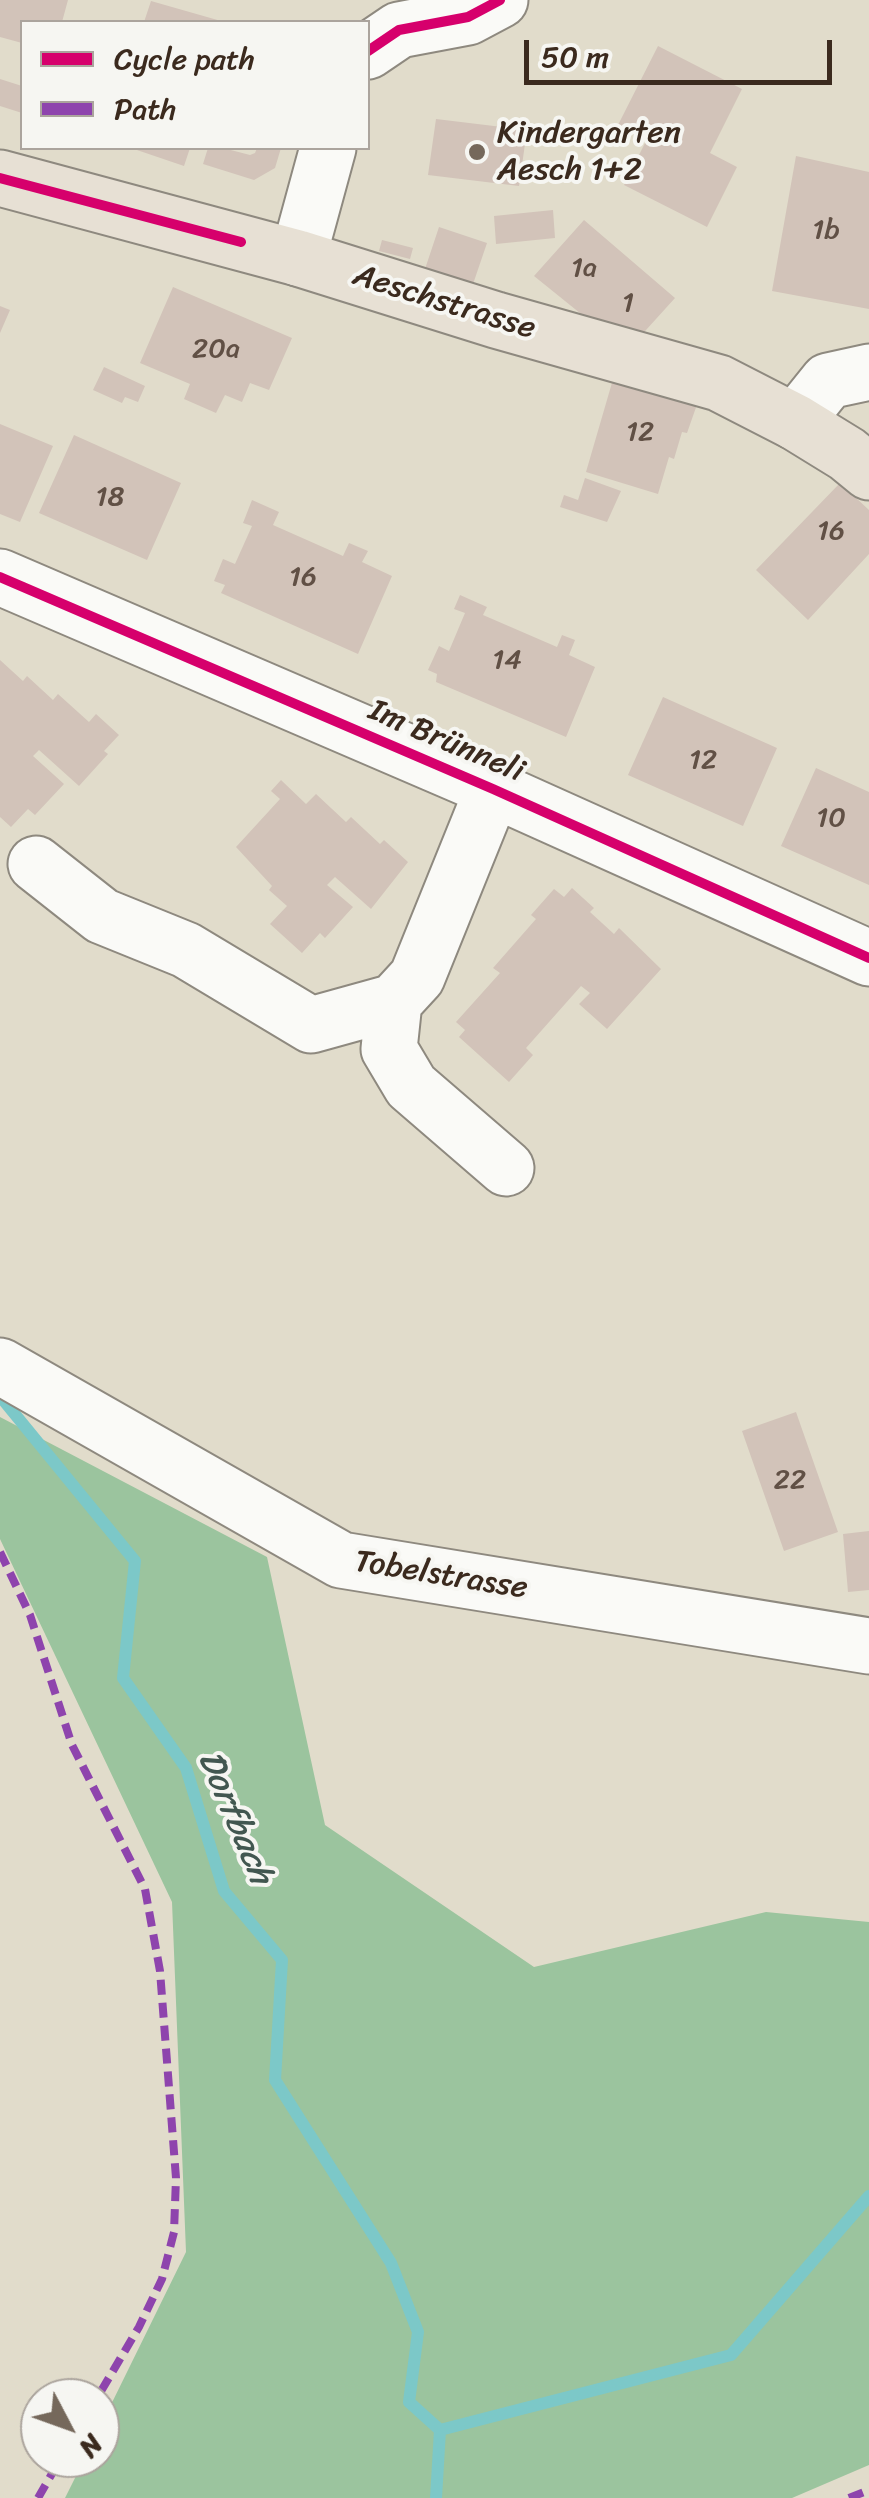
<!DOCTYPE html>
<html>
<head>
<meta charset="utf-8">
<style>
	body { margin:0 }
	#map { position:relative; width:869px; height:2498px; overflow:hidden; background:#e1dccb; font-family:Sriracha,sans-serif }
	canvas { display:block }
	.legend { position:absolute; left:20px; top:20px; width:350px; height:130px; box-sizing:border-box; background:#f6f6f2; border:2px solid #aba49d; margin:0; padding:12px 18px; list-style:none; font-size:30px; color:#3b2a1e }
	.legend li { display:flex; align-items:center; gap:20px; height:50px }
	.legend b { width:50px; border:2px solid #aba49d }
	.north { position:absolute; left:20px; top:2378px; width:100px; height:100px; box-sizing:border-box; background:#f6f6f2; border:2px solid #aba49d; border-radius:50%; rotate:131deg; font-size:28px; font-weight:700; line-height:40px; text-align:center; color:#3b2a1e }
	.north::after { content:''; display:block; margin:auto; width:35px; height:45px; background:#75685b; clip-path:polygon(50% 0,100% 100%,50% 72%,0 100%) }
	.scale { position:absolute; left:524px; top:40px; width:308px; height:45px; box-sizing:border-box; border:5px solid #3b2a1e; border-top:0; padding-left:12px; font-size:30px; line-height:35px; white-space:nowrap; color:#3b2a1e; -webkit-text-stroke:8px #f6f6f2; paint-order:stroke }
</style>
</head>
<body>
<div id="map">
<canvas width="869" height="2498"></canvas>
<ul class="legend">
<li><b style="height:12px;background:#d6006c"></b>Cycle path</li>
<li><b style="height:12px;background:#8e44ad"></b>Path</li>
</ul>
<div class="north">N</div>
<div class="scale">50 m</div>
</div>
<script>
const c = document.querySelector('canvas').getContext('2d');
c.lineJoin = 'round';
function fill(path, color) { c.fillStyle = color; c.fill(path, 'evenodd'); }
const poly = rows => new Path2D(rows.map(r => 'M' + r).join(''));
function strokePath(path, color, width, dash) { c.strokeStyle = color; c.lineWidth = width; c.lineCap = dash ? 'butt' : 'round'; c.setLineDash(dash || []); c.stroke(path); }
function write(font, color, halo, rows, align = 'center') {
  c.font = font + ' Sriracha,sans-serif'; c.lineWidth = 8; c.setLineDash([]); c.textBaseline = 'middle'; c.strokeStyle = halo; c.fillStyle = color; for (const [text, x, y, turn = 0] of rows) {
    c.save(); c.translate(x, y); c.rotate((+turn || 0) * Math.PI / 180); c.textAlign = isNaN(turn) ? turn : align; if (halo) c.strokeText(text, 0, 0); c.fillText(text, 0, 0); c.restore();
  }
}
fill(poly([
	[0,1417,267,1557,325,1825,534,1967,766,1912,869,1922,869,2465,792,2498,65,2498,85,2458,100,2458,100,2427,186,2252,172,1902,0,1539]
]), '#9bc49e');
strokePath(poly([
	[0,1396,135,1561,123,1678,186,1768,224,1891,282,1960,275,2080,391,2263,418,2332,409,2402,440,2430,436,2498],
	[440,2430,731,2355,869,2196]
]), '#7cc8c8', 12);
fill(poly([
	[0,0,68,0,62,22,22,22,22,43,0,37],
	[151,1,221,21,221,22,144,22],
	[658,46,742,89,710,153,737,167,707,227,624,185,647,139,618,125],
	[0,79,22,86,22,113,0,106],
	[436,119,527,130,519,186,428,175],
	[131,148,190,148,184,166],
	[208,148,223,148,250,155,255,153,257,148,281,148,275,168,254,180,203,164],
	[796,156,869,172,869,309,772,291],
	[553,210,555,238,496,244,494,216],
	[584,220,675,298,627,351,534,276],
	[439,227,487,243,472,287,424,272],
	[382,240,413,248,410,259,379,251],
	[173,287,292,338,269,390,250,383,242,402,225,395,216,413,184,399,190,384,140,363],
	[0,306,10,310,0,333],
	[104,367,145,386,138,402,125,397,122,403,93,390],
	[616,369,700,396,687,433,682,432,674,459,669,457,658,494,586,472],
	[0,424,53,446,20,522,0,514],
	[74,435,181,483,147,560,39,513],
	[585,478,621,491,607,522,560,507,564,495,578,500],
	[840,483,869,510,869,554,808,620,756,570],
	[252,500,279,512,273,525,343,556,349,543,368,551,362,562,392,576,358,654,221,593,225,585,214,581,223,559,235,564,252,526,243,523],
	[460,595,487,607,483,615,557,647,562,635,575,640,569,655,595,667,566,737,436,682,437,674,428,670,439,646,449,651,465,613,454,609],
	[0,660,23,681,27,676,53,700,58,694,89,722,96,714,119,735,104,751,108,754,79,786,39,750,33,756,64,784,35,815,28,809,11,827,0,817],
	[663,697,777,748,743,826,628,775],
	[816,768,869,792,869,885,781,846],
	[281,780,306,804,316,794,346,822,351,817,380,844,384,840,408,862,371,909,335,877,327,885,353,907,325,938,320,933,302,953,270,924,287,906,269,890,272,886,236,847,280,799,271,791],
	[572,888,594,908,590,912,614,934,619,928,661,969,607,1029,579,1004,590,993,581,986,526,1048,533,1055,509,1082,459,1037,465,1030,456,1022,500,973,493,968,536,919,531,915,554,889,564,897],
	[796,1412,838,1532,784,1551,742,1431],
	[869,1531,869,1590,848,1592,843,1534]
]), '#d2c3b9');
const minor = poly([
	[368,51,399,30,468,17,500,0],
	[298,258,328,148],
	[795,422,828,381,869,372],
	[0,577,493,789,869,958],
	[36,864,102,916,186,950,311,1025,394,1002,417,977,493,789],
	[394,1002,389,1049,411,1086,506,1168],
	[0,1366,341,1560,869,1646]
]);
const major = poly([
	[0,178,298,258,496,320,719,383,795,422,847,454,869,472]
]);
strokePath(minor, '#8e897f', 59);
strokePath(major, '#8e897f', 59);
strokePath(minor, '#fafaf7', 55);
strokePath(major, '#e7e0d4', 55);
strokePath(poly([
	[0,1552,30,1615,72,1745,145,1889,160,1971,176,2178,174,2232,162,2279,139,2327,97,2398],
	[38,2498,61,2458],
	[849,2498,869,2490]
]), '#8e44ad', 8, [15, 8]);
strokePath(poly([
	[368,51,399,30,468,17,500,0],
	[0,178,241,242],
	[0,577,493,789,869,958]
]), '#d6006c', 10);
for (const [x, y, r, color] of [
	[477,152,10,"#75685b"]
]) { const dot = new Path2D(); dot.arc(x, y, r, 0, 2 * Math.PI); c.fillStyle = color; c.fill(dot); strokePath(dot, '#f6f6f2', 4); }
write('28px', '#615045', null, [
	["1b",826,231],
	["1a",584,269],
	["1",628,304],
	["20a",216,350],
	["12",640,433],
	["18",110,498],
	["16",831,532],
	["16",303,578],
	["14",507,661],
	["12",703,761],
	["10",831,819],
	["22",790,1481]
]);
write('32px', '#3b2a1e', '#f6f6f2', [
	["Kindergarten",497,134],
	["Aesch 1+2",497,171]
], 'left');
write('32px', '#3b2a1e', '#f6f6f2', [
	["Aeschstrasse",444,303,17],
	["Im Brünneli",446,742,23],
	["Tobelstrasse",441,1576,9]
]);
write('italic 35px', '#425750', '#f6f6f2', [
	["Dorfbach",234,1818,67]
]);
</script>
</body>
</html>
